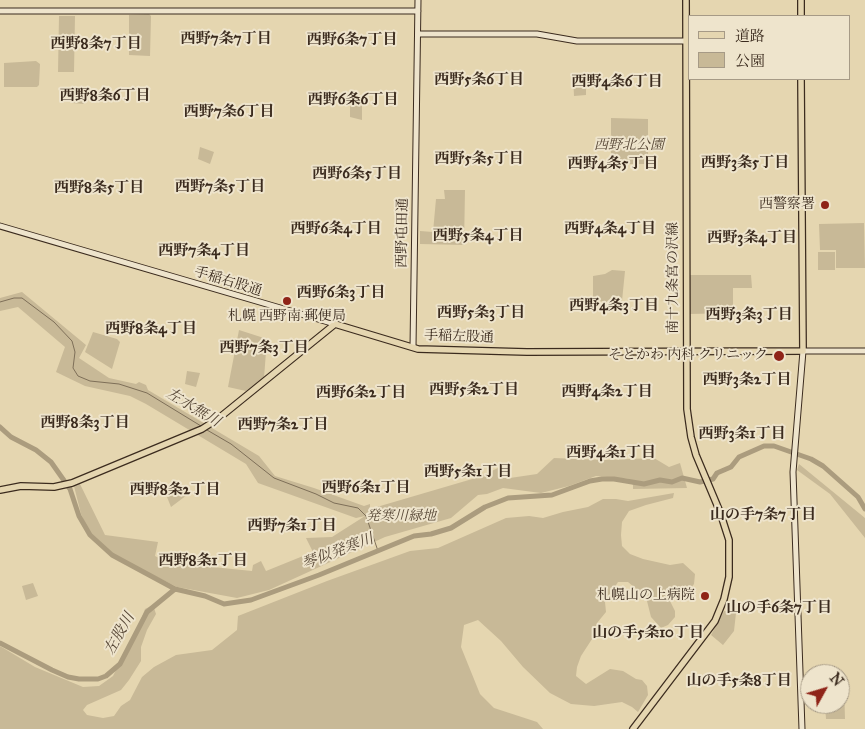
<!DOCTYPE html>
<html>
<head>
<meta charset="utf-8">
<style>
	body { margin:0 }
	#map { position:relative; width:865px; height:729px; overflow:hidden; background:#e5d6b0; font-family:"IM FELL Great Primer","Noto Serif JP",serif }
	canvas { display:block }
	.legend { position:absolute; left:688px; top:15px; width:162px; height:65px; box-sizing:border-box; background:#eee4cc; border:1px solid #a69a86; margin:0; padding:6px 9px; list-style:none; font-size:15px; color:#3b2b1e }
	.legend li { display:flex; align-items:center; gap:10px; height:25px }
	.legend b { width:25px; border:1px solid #a69a86 }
	.north { position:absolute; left:800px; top:664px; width:50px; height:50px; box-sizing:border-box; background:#eee4cc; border:1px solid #a69a86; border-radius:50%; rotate:51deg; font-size:14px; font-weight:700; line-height:20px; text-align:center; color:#3b2b1e }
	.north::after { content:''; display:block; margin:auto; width:18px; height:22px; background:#8f2418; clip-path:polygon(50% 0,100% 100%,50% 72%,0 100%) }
</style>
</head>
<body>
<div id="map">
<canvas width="865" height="729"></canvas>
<ul class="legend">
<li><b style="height:6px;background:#e5d6b0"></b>道路</li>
<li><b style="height:14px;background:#c8b997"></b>公園</li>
</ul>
<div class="north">N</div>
</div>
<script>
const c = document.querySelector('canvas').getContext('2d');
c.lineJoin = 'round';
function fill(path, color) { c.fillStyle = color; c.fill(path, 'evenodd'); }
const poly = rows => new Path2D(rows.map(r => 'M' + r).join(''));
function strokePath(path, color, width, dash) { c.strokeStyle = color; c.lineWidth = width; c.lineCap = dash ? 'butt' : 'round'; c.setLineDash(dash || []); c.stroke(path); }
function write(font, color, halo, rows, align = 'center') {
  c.font = font + ' "IM FELL Great Primer","Noto Serif JP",serif'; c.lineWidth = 4; c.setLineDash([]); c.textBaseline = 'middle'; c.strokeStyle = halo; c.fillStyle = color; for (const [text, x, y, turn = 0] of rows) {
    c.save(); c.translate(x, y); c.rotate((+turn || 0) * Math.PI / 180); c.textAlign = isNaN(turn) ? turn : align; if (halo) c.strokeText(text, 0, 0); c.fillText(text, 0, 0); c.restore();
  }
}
fill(poly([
	[149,14,151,16,150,56,129,55,129,15],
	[59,16,75,16,74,72,58,72],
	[36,61,40,64,39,85,37,87,4,87,4,63],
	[573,75,586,75,586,95,574,96],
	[72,88,84,89,84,104,72,103],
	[350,103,362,103,362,120,350,117],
	[611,118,648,119,648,164,611,164,611,148,602,148,602,142,611,141],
	[200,147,214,152,210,164,198,159],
	[444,190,465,190,464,245,420,244,420,231,433,232,436,199,445,199],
	[864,223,865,268,836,268,836,250,820,250,819,224],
	[818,252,835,252,835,270,818,270],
	[612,270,625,271,622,301,618,304,593,300,593,276,605,274],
	[689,275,751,275,752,288,733,288,733,313,690,314],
	[22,292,86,345,79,358,109,378,136,384,139,382,146,385,148,390,259,456,275,476,314,488,364,506,370,504,370,509,479,477,498,468,502,468,510,478,537,474,554,458,605,460,654,458,669,467,680,463,687,488,633,489,633,485,629,479,596,476,569,486,541,493,503,488,487,494,478,495,451,518,385,537,269,590,237,598,177,587,113,555,90,534,81,514,74,486,79,482,105,535,158,542,155,556,161,559,193,565,252,571,253,565,261,561,266,571,313,552,306,538,332,537,365,516,356,518,258,483,246,464,146,404,130,396,85,386,56,372,65,347,18,307,0,311,0,298],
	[239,330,267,339,264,378,246,391,228,387],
	[93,332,117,339,120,342,112,369,85,352],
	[187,371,200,373,196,387,185,384],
	[799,464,865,518,865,538,830,494,797,470],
	[185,485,186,485,191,492,171,507,167,497,175,494],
	[674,493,673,498,646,505,629,511,622,522,621,535,622,546,630,554,643,559,670,565,683,563,695,574,694,584,688,592,675,593,668,597,675,611,675,617,668,625,661,628,651,617,646,597,628,582,618,582,605,602,606,612,597,623,592,639,581,656,577,667,576,676,586,684,610,669,623,671,636,679,642,680,647,686,648,695,638,712,632,707,622,702,594,706,571,704,550,693,523,667,501,641,478,620,464,625,461,647,480,694,494,708,537,722,543,729,0,729,0,646,35,667,83,687,99,686,113,676,124,654,133,640,145,609,153,605,156,614,147,630,141,647,141,661,129,680,121,690,87,705,83,710,87,715,103,718,114,716,121,706,130,700,142,677,154,667,176,655,212,650,237,630,238,616,327,581,410,551,438,548,506,518,529,516,543,518,563,512,588,507,603,499,616,499,628,501],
	[33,583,38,596,26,600,22,586],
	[724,611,734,612,736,613,734,631,723,645,711,635],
	[840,685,844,685,845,719,826,719,825,704,840,704]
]), '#c8b997');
strokePath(poly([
	[0,302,14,298,22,298,54,322,72,341,75,352,73,368,78,376,90,381,119,384,147,393,201,426],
	[207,430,231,444,274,478,316,494,334,503,358,508,366,516,378,551]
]), '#7e6f58', 1);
strokePath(poly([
	[0,427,11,437,36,450,51,462,70,489,79,516,90,535,112,555,175,589,205,596,224,604,251,600,319,575,414,536,431,534,451,528,485,507,508,498,552,495,590,481,602,479,614,479,644,484,660,480,672,482,682,478,700,482,713,479,717,473,731,467,739,457,764,446,774,446,811,459,823,466,858,497,865,509],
	[0,643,52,670,68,677,79,679,98,679,106,676,120,664,147,612,175,589]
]), '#ab9c7e', 5);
const secondary = poly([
	[0,11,418,11],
	[418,34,537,34,577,41,685,41],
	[0,226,335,324],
	[413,347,418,0],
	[802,729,793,472,803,351,865,351]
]);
const primary = poly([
	[801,0,801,16],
	[0,490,21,486,54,487,72,483,202,429,219,418,335,324,418,349,527,352,803,351,801,79],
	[633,729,715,621,724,599,729,577,729,540,720,512,696,455,691,437,687,409,686,0]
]);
strokePath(secondary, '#3b2b1e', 7);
strokePath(primary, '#3b2b1e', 8);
strokePath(secondary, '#eee4cc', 5);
strokePath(primary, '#e5d6b0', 5.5);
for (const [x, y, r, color] of [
	[825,205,5,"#8f2418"],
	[287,301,5,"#8f2418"],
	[779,356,6,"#8f2418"],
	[705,596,5,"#8f2418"]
]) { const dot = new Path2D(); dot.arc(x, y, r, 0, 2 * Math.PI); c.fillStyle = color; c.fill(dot); strokePath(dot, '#eee4cc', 2); }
write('italic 14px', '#574736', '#eee4cc', [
	["西野北公園",629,146],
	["発寒川緑地",401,517]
]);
write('14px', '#3b2b1e', '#eee4cc', [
	["西警察署",815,205],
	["札幌 西野南 郵便局",287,317,"center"],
	["そとかわ 内科 クリニック",768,356],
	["札幌山の上病院",695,596]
], 'right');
write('14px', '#3b2b1e', '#eee4cc', [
	["西野屯田通",403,233,-89],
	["南十九条宮の沢線",674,278,-90],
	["手稲右股通",228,282,17],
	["手稲左股通",459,337,2]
]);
write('bold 15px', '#3b2b1e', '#eee4cc', [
	["西野7条7丁目",226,39],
	["西野6条7丁目",352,40],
	["西野8条7丁目",96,44],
	["西野5条6丁目",479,80],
	["西野4条6丁目",617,82],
	["西野8条6丁目",105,96],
	["西野6条6丁目",353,100],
	["西野7条6丁目",229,112],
	["西野5条5丁目",479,159],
	["西野3条5丁目",745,163],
	["西野4条5丁目",613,164],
	["西野6条5丁目",357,174],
	["西野7条5丁目",220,187],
	["西野8条5丁目",99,188],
	["西野6条4丁目",336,229],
	["西野4条4丁目",610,229],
	["西野5条4丁目",478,236],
	["西野3条4丁目",752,238],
	["西野7条4丁目",204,251],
	["西野6条3丁目",341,293],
	["西野4条3丁目",614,306],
	["西野5条3丁目",481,313],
	["西野3条3丁目",749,315],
	["西野8条4丁目",151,329],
	["西野7条3丁目",264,348],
	["西野3条2丁目",747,380],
	["西野5条2丁目",474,390],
	["西野4条2丁目",607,392],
	["西野6条2丁目",361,393],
	["西野8条3丁目",85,423],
	["西野7条2丁目",283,425],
	["西野3条1丁目",742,434],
	["西野4条1丁目",611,453],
	["西野5条1丁目",468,472],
	["西野6条1丁目",366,488],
	["西野8条2丁目",175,490],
	["山の手7条7丁目",763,515],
	["西野7条1丁目",292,526],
	["西野8条1丁目",203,561],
	["山の手6条7丁目",779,608],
	["山の手5条10丁目",648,633],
	["山の手5条8丁目",739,681]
]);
write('italic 15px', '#574736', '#eee4cc', [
	["左水無川",193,408,31],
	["琴似発寒川",338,552,-21],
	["左股川",120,634,-61]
]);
</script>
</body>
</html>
